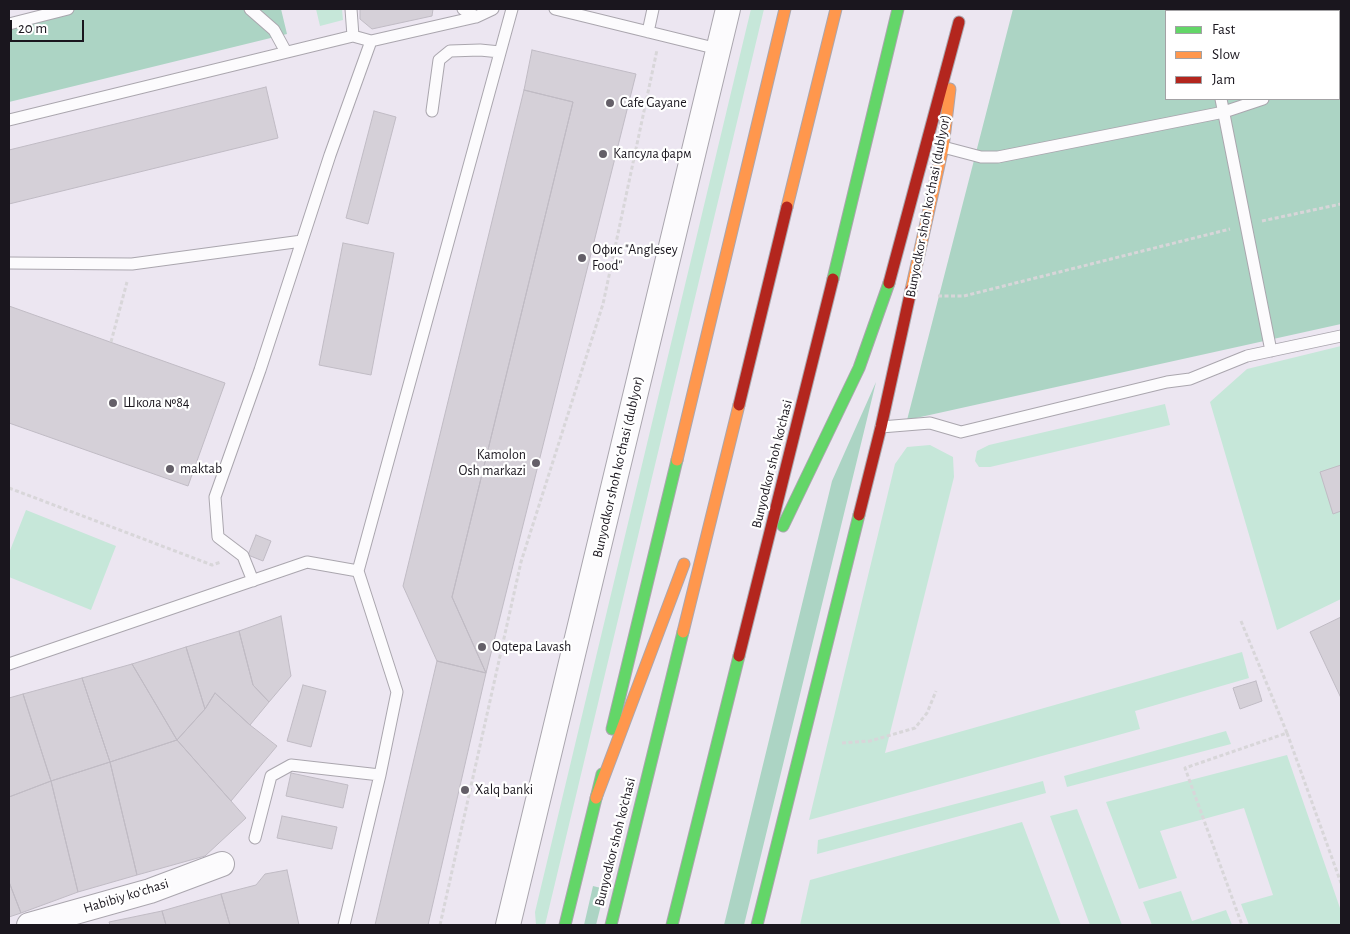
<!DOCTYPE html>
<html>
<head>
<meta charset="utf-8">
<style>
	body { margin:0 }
	#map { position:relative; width:1350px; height:934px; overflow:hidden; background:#ece6f1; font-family:"Alegreya Sans",sans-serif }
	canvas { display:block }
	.frame { position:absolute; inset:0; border:10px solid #1a161e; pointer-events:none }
	.legend { position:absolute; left:1165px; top:10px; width:175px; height:90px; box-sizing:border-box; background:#fff; border:1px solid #a3a2a5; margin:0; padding:6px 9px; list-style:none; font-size:15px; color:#1a161e }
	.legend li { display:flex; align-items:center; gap:10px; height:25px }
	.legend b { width:25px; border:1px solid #a3a2a5 }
	.scale { position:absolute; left:10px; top:20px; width:74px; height:22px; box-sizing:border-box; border:2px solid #1a161e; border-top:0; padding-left:6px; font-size:15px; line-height:18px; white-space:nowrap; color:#1a161e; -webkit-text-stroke:4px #fff; paint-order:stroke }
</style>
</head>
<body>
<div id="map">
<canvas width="1350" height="934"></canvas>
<div class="frame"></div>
<ul class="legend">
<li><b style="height:6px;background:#63d668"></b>Fast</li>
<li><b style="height:6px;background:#ff974d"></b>Slow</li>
<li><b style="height:6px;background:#b3261e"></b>Jam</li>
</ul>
<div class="scale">20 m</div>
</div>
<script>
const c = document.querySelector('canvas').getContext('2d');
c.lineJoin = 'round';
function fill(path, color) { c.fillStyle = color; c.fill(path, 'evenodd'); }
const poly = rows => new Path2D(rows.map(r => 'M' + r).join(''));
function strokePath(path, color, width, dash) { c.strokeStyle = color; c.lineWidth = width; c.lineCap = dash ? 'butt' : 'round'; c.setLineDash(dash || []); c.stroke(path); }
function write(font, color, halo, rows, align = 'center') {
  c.font = font + ' "Alegreya Sans",sans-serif'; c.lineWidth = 4.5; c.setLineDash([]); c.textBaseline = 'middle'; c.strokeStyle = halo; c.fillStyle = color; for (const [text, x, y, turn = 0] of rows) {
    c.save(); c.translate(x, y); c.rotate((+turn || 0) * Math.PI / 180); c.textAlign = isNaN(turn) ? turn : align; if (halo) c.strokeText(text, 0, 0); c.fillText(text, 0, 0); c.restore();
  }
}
fill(poly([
	[316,9,342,9,343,20,320,26],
	[751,9,764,9,545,925,536,925,535,912],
	[1341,346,1341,599,1277,630,1210,402,1247,369],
	[1165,404,1170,425,990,467,979,467,975,461,977,451,989,445],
	[930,445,953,457,954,477,885,753,1242,652,1249,678,1135,711,1140,729,809,820,895,464,907,447],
	[26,510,116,546,91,610,9,577,9,553],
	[1226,731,1231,744,1067,787,1064,776],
	[1287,755,1341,911,1341,925,1249,925,1241,904,1273,895,1244,808,1160,831,1177,878,1139,889,1106,802],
	[1043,781,1046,793,817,854,818,840],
	[1077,809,1122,925,1090,925,1050,816],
	[1022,822,1061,925,800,925,810,880],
	[1181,891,1192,921,1226,910,1232,925,1152,925,1143,902]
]), '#c6e7d9');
fill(poly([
	[68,9,281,9,287,34,9,102,9,23],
	[1013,9,1187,9,1187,11,1166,11,1166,99,1339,99,1339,11,1203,11,1213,9,1341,9,1341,324,907,420],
	[876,382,744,925,724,925,832,481],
	[593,886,605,889,596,925,584,925]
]), '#acd4c4');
const building = poly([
	[360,9,433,9,432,16,372,29,360,19,360,9],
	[532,50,636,74,486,673,452,597,573,102,524,90,532,50],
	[266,87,278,138,9,204,9,150,266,87],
	[524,90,573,102,452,597,486,673,437,661,403,586,524,90],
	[374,111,396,117,368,224,346,218,374,111],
	[343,243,394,253,371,375,319,365,343,243],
	[9,306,225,383,188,486,9,423,9,306],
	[1341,465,1341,511,1333,514,1320,472,1341,465],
	[256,535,271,541,263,561,248,555,256,535],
	[281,616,291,676,269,702,253,685,239,631,281,616],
	[1341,617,1341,698,1310,632,1341,617],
	[239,631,253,685,269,702,250,725,215,693,205,709,186,647,239,631],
	[186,647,205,709,177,740,132,664,186,647],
	[437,661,486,673,428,925,375,925,437,661],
	[132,664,177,740,110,762,82,678,132,664],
	[82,678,110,762,51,781,23,694,82,678],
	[1256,681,1262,701,1240,709,1233,688,1256,681],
	[303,685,326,691,311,747,287,741,303,685],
	[215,693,250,725,277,746,231,801,177,740,205,709,215,693],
	[23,694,51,781,9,797,9,698,23,694],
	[177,740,246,818,205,856,137,875,110,762,177,740],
	[110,762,137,875,78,892,51,781,110,762],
	[291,773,348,785,343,808,286,796,291,773],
	[51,781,78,892,21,913,9,882,9,797,51,781],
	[282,816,337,827,332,849,277,838,282,816],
	[287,870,299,925,230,925,221,894,256,885,265,874,287,870],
	[9,882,21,913,9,917,9,882],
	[221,894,230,925,166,925,162,911,221,894],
	[162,911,166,925,110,925,109,922,162,911]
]);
fill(building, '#d5d0d8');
strokePath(building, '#c0bbc4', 1);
const lane = poly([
	[250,9,274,30,286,52],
	[351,9,353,36],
	[463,9,476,17,493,9],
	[555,9,718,49],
	[1204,9,1204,11],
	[9,24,68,9],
	[648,32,653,9],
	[1339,74,1341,73],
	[1221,99,1271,351],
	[432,111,439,60,450,51,480,50,500,52],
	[9,120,353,36,371,41,476,17],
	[943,147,981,157,998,157,1224,112,1263,99],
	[9,263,132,264,302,241],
	[881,427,930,423,961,432,1167,382,1190,379,1247,356,1341,336],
	[253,581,243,556,218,537,215,497,260,370,330,155,371,41],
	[9,664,307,562,358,571],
	[255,838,271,776,291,765,380,775],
	[344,925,380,775,397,692,358,571,512,9]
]);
const street = poly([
	[29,925,150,891,222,864],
	[508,925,728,9]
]);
const fast = poly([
	[833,279,898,9],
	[783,526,859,368,889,283],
	[612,729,677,460],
	[565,925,602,774],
	[611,925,683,632],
	[672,925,739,656],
	[757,925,859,515]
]);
const slow = poly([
	[787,207,836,9],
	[911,290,943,147,950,89],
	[677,460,785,9],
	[683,632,739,405],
	[596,798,684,564]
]);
const jam = poly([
	[889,283,959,22],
	[739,405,787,207],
	[859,515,881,427,911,290],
	[739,656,833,279]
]);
strokePath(lane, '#aaa6ae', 13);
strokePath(street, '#aaa6ae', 26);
strokePath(fast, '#aaa6ae', 13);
strokePath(slow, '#aaa6ae', 13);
strokePath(jam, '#aaa6ae', 13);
strokePath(poly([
	[1262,221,1341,204],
	[938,296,964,296,1230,229],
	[111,342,127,282],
	[9,488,212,565,221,562],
	[1241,621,1287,733,1185,768,1242,925],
	[1287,733,1341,883],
	[842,743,870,741,915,728,927,713,936,691],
	[440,925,521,562,603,304,657,50]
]), '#d8d6d9', 3, [4, 2.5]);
strokePath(lane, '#fcfbfd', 11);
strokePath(street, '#fcfbfd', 24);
strokePath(fast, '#63d668', 11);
strokePath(slow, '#ff974d', 11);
strokePath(jam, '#b3261e', 11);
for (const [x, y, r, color] of [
	[610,103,5,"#645f68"],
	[603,154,5,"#645f68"],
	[582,258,5,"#645f68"],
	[113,403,5,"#645f68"],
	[536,463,5,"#645f68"],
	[170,469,5,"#645f68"],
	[482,647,5,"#645f68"],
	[465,790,5,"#645f68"]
]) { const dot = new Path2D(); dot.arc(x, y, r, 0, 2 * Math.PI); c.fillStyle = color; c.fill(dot); strokePath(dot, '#fff', 2); }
write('14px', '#1a161e', '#fff', [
	["Cafe Gayane",620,103],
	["Капсула фарм",613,154],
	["Офис \"Anglesey",592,250],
	["Food\"",592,266],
	["Школа №84",123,403],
	["Kamolon",526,455,"right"],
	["Osh markazi",526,471,"right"],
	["maktab",180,469],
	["Oqtepa Lavash",492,647],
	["Xalq banki",475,790]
], 'left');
write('14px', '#1a161e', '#fff', [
	["Bunyodkor shoh koʻchasi (dublyor)",928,206,-79],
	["Bunyodkor shoh ko'chasi",772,464,-76],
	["Bunyodkor shoh koʻchasi (dublyor)",618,467,-77],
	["Bunyodkor shoh ko'chasi",615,842,-76],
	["Habibiy koʻchasi",126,896,-17]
]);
</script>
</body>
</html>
